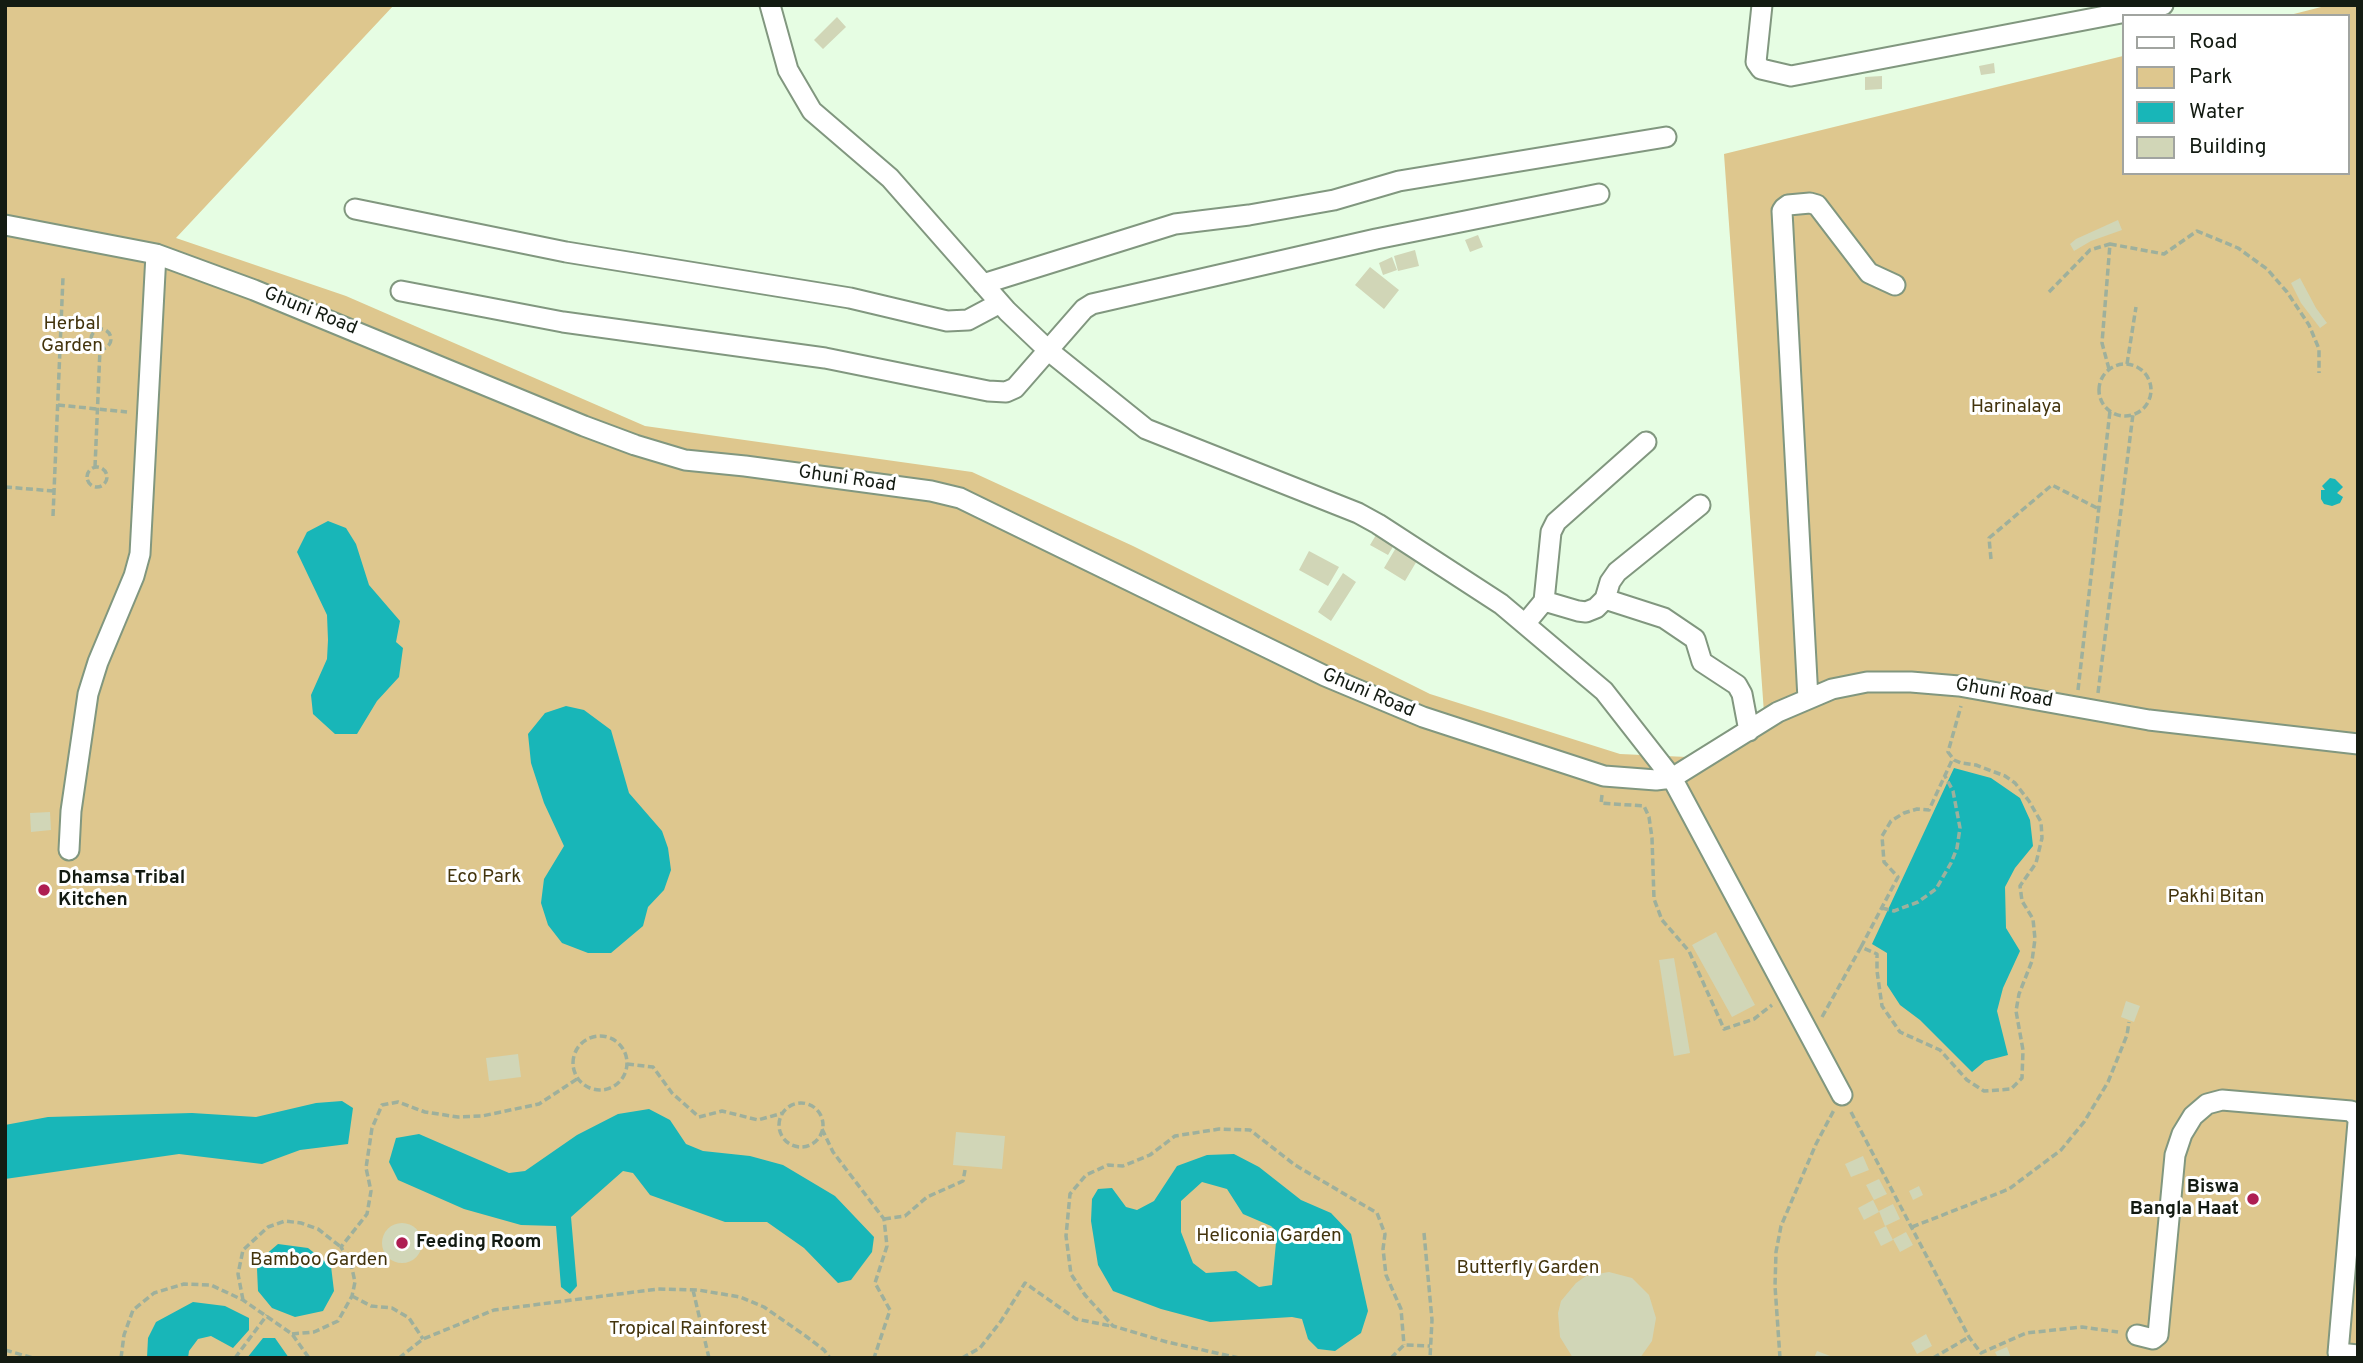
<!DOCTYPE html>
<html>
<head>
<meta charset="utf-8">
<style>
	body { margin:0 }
	#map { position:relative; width:2363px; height:1363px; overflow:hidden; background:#e6fde3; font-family:Overpass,sans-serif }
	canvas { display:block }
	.frame { position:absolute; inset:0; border:7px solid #131b12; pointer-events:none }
	.legend { position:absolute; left:2122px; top:14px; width:228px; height:161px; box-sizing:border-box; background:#fff; border:2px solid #a1a4a0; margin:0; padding:9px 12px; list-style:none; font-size:21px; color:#131b12 }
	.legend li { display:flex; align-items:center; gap:14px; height:35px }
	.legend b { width:35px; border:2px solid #a1a4a0 }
</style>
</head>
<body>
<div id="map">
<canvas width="2363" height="1363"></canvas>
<div class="frame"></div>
<ul class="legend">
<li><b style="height:9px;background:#fff"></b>Road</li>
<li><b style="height:19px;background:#dec78e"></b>Park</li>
<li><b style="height:19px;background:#18b6b8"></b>Water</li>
<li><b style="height:19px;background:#d1d6b7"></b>Building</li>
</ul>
</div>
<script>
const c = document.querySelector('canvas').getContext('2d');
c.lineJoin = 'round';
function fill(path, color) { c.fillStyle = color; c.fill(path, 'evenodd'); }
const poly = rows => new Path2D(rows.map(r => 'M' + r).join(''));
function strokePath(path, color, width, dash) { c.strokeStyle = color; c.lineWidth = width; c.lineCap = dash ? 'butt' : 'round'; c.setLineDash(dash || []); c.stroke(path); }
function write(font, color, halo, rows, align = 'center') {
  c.font = font + ' Overpass,sans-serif'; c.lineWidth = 6; c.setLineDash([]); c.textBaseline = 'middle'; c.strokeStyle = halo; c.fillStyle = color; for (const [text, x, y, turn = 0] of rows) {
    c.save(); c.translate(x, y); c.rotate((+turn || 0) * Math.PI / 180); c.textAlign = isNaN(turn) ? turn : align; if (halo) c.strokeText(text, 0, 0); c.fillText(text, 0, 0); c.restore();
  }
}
fill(poly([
	[5,5,394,5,176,238,346,296,645,426,972,472,1133,546,1430,694,1620,754,1687,757,1764,713,1724,154,2123,56,2123,173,2347,173,2347,16,2286,16,2329,5,2358,5,2358,1358,5,1358]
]), '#dec78e');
fill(poly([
	[2330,478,2335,479,2343,487,2337,493,2343,497,2340,503,2332,506,2324,504,2321,499,2321,490,2325,490,2322,486],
	[328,521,346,528,356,544,369,585,400,621,396,642,403,648,399,677,377,701,357,734,335,734,313,714,311,695,327,659,328,640,327,615,297,552,307,532],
	[566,706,584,710,611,730,629,793,662,831,668,848,671,870,664,890,648,907,643,926,611,953,588,953,562,943,548,925,541,903,544,879,564,846,544,803,531,763,528,734,545,713],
	[1954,768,1991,778,2020,798,2030,820,2033,846,2015,868,2005,887,2006,928,2020,951,2003,988,1997,1011,2008,1055,1985,1061,1972,1072,1920,1020,1900,1005,1887,985,1887,953,1872,944],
	[342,1101,353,1108,348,1144,300,1150,262,1164,179,1154,5,1179,5,1125,48,1117,192,1113,256,1117,316,1103],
	[649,1109,670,1120,686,1144,703,1151,750,1156,783,1165,835,1196,874,1237,872,1252,851,1280,838,1283,804,1248,767,1222,725,1222,650,1195,633,1173,623,1171,571,1217,577,1286,570,1294,561,1287,556,1226,521,1225,464,1209,398,1180,389,1162,396,1138,419,1134,509,1173,525,1171,577,1135,618,1114],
	[1234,1154,1259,1167,1301,1200,1331,1213,1351,1234,1368,1311,1361,1333,1335,1351,1318,1349,1308,1339,1302,1319,1292,1317,1210,1322,1161,1309,1113,1291,1098,1265,1091,1221,1092,1199,1098,1189,1112,1188,1126,1207,1137,1210,1154,1201,1177,1166,1207,1155],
	[1202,1182,1227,1189,1243,1214,1271,1226,1277,1232,1272,1285,1259,1287,1236,1271,1206,1273,1193,1263,1181,1232,1181,1201],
	[278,1244,308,1248,331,1266,334,1291,323,1311,295,1317,272,1308,258,1291,257,1269,264,1256],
	[193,1302,225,1306,249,1318,249,1330,233,1348,211,1336,198,1339,189,1351,188,1358,147,1358,148,1338,156,1322],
	[263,1338,275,1338,289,1358,247,1358]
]), '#18b6b8');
fill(poly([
	[837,17,846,27,823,49,814,40],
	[1994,63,1995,73,1981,75,1979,66],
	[1882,76,1882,89,1865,90,1865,77],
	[2118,220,2122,230,2091,241,2074,251,2070,244,2076,239],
	[1478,235,1483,247,1470,252,1465,240],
	[1415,250,1419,266,1398,271,1394,256],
	[1392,257,1397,270,1383,275,1379,263],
	[1370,267,1399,290,1384,309,1355,285],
	[2300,278,2316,308,2327,323,2320,328,2301,303,2291,283],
	[1376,535,1394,545,1388,555,1370,545],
	[1397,546,1418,559,1405,581,1384,568],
	[1309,551,1339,567,1328,586,1299,570],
	[1343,573,1356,582,1331,621,1318,612],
	[50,812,51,830,31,832,30,813],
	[1716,932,1755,1005,1732,1017,1692,945],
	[1674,958,1690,1053,1674,1056,1659,960],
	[2126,1001,2140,1006,2134,1022,2121,1017],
	[518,1054,521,1077,489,1081,486,1058],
	[956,1132,1005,1136,1002,1169,953,1165],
	[1863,1156,1869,1170,1851,1177,1845,1164],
	[1879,1179,1887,1194,1874,1200,1866,1185],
	[1919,1186,1923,1195,1913,1200,1909,1191],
	[1873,1200,1879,1212,1864,1220,1858,1208],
	[1893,1204,1900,1219,1885,1226,1879,1211],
	'382 1243a20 20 0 1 1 40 0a20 20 0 1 1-40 0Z',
	[1886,1226,1893,1240,1881,1246,1874,1232],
	[1906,1232,1913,1245,1900,1252,1893,1239],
	[1609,1272,1632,1278,1649,1295,1656,1318,1652,1341,1640,1358,1573,1358,1560,1337,1558,1313,1561,1301,1576,1283,1586,1276],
	[1926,1334,1932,1346,1917,1354,1911,1343],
	[2007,1347,2011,1358,1998,1358,1995,1352],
	[1817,1351,1833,1357,1833,1358,1814,1358]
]), '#d1d6b7');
const minor = poly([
	[770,5,788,70,812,111,890,178,1007,311,1049,351,1146,429,1358,513,1378,524,1501,604,1604,691,1672,778,1842,1095],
	[1762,5,1756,62,1761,69,1791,76,2163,5],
	[355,209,566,252,850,298,947,321,968,320,1000,303],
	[5,225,156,254,254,290,584,426,635,445,685,460,745,466,931,491,960,498,1325,676,1423,717,1604,776,1656,780,1672,778,1778,712,1832,689,1867,682,1911,682,1959,686,2149,720,2358,744],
	[983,284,1175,224,1249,215,1334,200,1399,181,1666,137],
	[401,291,563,322,825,358,988,391,1006,392,1015,388,1084,309,1092,304,1376,239,1599,194],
	[1605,599,1664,618,1695,639,1702,662,1737,685,1742,694,1749,731],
	[1544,601,1578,611,1586,612,1596,608,1605,599,1610,582,1617,572,1700,505],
	[1525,624,1544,601,1551,532,1556,522,1646,442],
	[1808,699,1782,211,1784,208,1788,205,1810,203,1817,205,1869,273,1895,285],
	[69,850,71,811,88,694,98,662,134,576,140,554,156,254],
	[2358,1122,2338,1353,2358,1355],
	[2137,1335,2153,1339,2158,1335,2175,1155,2182,1134,2193,1116,2207,1104,2222,1100,2351,1111,2358,1118]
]);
strokePath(minor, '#81977f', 23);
strokePath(poly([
	[2049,292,2090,250,2110,244],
	'91 339a10 10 0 1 1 20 0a10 10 0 1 1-20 0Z',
	[2127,364,2136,307],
	'2099 390a26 26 0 1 1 52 0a26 26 0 1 1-52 0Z',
	[2109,369,2102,343,2110,244,2164,254,2197,231,2238,248,2267,269,2287,292,2309,325,2319,349,2319,373],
	[58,405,127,412],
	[95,467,100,349],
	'87 477a10 10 0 1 1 20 0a10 10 0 1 1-20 0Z',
	[5,487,54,491],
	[53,516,63,277],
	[1991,559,1989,538,2052,485,2099,509],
	[2078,690,2110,411],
	[2098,693,2133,414],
	[1602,795,1601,803,1644,806,1649,817,1652,838,1654,899,1662,920,1689,951,1724,1029,1754,1019,1772,1005],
	[1882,908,1894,911,1918,902,1936,889,1951,863,1957,848,1960,828,1953,791,1945,776],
	[1861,947,1898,877,1884,862,1882,836,1891,821,1904,813,1917,809,1929,810,1953,758],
	[1822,1017,1861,947,1877,954,1877,971,1882,1006,1900,1032,1940,1050,1967,1080,1984,1091,2011,1089,2022,1078,2023,1050,2016,1011,2019,994,2032,961,2035,939,2033,919,2022,901,2020,886,2036,863,2042,838,2041,822,2029,801,2015,783,2005,776,1976,765,1961,763,1954,760,1948,752,1961,706],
	'573 1063a27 27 0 1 1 54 0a27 27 0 1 1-54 0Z',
	[627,1064,653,1067,672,1093,699,1117,722,1111,758,1120,783,1113],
	'779 1125a22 22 0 1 1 44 0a22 22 0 1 1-44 0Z',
	[1851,1112,1969,1337,1981,1353,2026,1333,2082,1327,2118,1332],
	[822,1129,833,1152,884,1219,887,1246,875,1283,890,1310,874,1358],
	[884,1219,905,1216,927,1197,963,1181,965,1170],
	[1912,1227,2009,1189,2061,1150,2084,1122,2108,1082,2127,1035,2129,1022],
	[1424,1233,1432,1320,1430,1358],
	[693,1290,709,1358],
	[352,1296,371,1306,392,1308,409,1318,423,1339],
	[243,1300,238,1274,243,1250,268,1227,285,1221,301,1223,318,1229,341,1247],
	[292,1334,314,1332,338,1321,352,1296,355,1282,351,1264,341,1247,367,1214,371,1191,366,1168,372,1128,382,1105,398,1102,425,1112,458,1117,482,1116,539,1104,577,1079],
	[5,1350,33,1358],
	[121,1358,124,1335,133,1310,154,1293,184,1284,211,1285,243,1300,292,1334,309,1358],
	[235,1358,267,1315],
	[399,1358,423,1339,494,1310,658,1289,698,1290,740,1297,764,1307,807,1337,824,1350,830,1358],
	[962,1358,980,1348,1001,1321,1025,1283,1076,1319,1111,1326],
	[1239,1358,1167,1342,1113,1326,1085,1295,1071,1274,1066,1236,1070,1194,1086,1175,1108,1165,1123,1166,1150,1155,1175,1136,1219,1129,1250,1130,1295,1165,1377,1213,1385,1234,1383,1249,1386,1275,1401,1309,1404,1345],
	[1391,1358,1404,1345,1430,1346],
	[1780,1358,1775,1286,1776,1252,1781,1226,1816,1144,1834,1110],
	[1933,1358,1969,1337]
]), '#9eb09c', 3.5, [7, 3.5]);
strokePath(minor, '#fff', 19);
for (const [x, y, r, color] of [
	[44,890,7,"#ae1e52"],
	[2253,1199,7,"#ae1e52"],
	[402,1243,7,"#ae1e52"]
]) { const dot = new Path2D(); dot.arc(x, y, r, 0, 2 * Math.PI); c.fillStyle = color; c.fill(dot); strokePath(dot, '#fff', 2.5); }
write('19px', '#131b12', '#fff', [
	["Ghuni Road",310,312,22],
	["Ghuni Road",847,480,8],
	["Ghuni Road",1368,694,23],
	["Ghuni Road",2004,694,10]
]);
write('19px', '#43340d', '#fff', [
	["Herbal",72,325],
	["Garden",72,347],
	["Harinalaya",2016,408],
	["Eco Park",484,878],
	["Pakhi Bitan",2216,898],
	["Heliconia Garden",1269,1237],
	["Bamboo Garden",319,1261],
	["Butterfly Garden",1528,1269],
	["Tropical Rainforest",688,1330]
]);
write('bold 19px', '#131b12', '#fff', [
	["Dhamsa Tribal",58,879],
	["Kitchen",58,901],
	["Biswa",2239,1188,"right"],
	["Bangla Haat",2239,1210,"right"],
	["Feeding Room",416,1243]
], 'left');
</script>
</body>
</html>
